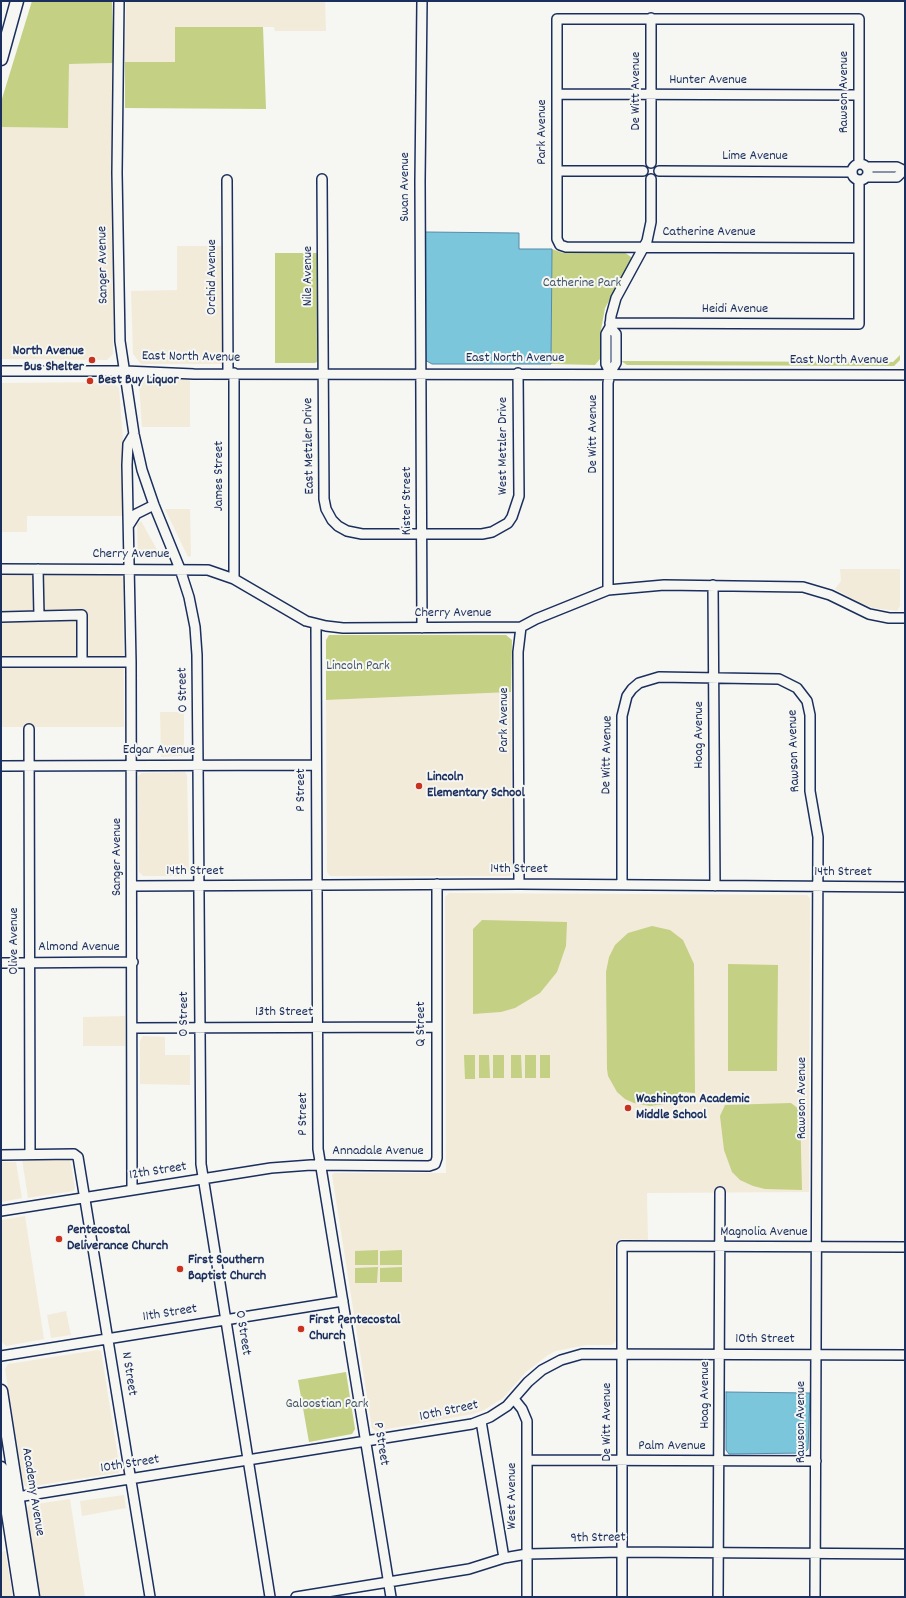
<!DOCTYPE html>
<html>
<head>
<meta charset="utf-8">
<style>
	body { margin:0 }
	#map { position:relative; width:906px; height:1598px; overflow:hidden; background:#f6f6f2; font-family:Dekko,sans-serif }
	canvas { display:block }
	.frame { position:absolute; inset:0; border:2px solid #1b2f5e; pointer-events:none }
</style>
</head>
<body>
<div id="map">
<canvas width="906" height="1598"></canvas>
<div class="frame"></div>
</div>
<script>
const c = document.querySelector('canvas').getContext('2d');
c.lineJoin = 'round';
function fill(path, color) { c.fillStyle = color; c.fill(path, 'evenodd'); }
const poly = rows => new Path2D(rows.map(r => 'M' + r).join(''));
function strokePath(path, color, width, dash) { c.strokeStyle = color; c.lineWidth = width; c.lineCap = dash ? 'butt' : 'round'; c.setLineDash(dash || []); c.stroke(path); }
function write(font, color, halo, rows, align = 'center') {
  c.font = font + ' Dekko,sans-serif'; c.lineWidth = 4; c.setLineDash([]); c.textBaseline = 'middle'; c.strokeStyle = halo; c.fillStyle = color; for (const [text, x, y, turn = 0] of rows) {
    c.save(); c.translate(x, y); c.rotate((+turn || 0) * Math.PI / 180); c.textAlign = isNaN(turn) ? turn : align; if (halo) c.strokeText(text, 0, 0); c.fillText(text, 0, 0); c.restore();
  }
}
fill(poly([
	[126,1,325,1,326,31,275,31,274,27,176,27,175,62,125,62],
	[114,63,113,354,107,360,1,359,1,127,68,128,69,64],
	[177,246,222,246,224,363,222,364,141,364,133,354,131,291,177,290],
	[144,379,190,380,190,427,142,427,139,384],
	[113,382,119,388,123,439,123,516,27,516,27,532,1,532,1,383],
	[165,509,190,509,191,556,188,557],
	[141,521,160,555,158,559,138,558,137,524],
	[840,569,900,569,900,606,897,611,873,608,860,603,835,589,841,581],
	[1,574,118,574,123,578,124,727,1,727],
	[511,692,512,874,510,876,330,876,327,872,326,700],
	[160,712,184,712,184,753,182,756,161,757],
	[185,772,187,775,189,871,185,876,143,876,139,872,138,776,142,773],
	[449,893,807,895,810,898,809,1192,647,1193,648,1240,621,1239,617,1242,615,1247,616,1341,612,1345,586,1345,556,1351,548,1355,526,1372,503,1398,484,1410,473,1414,376,1431,372,1428,332,1175,334,1173,446,1173,445,897],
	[125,1016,125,1046,83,1046,83,1017],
	[143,1036,165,1037,165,1055,190,1055,190,1085,140,1084,140,1041],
	[30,1158,67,1158,70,1160,75,1188,73,1191,28,1198,22,1159],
	[1,1162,16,1162,22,1198,1,1202],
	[25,1216,44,1339,6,1346,2,1342,1,1339,1,1220],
	[66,1311,71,1335,51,1338,47,1315],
	[98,1350,101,1351,120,1470,118,1473,71,1480,27,1487,23,1485,5,1369,8,1364],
	[124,1495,126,1508,82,1516,80,1501],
	[70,1499,85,1597,40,1597,26,1510,29,1505],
	[5,1551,13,1597,1,1597,1,1552]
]), '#f3ebd9');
fill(poly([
	[32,1,112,1,114,63,69,64,68,128,1,127,1,102],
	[175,27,263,27,266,109,125,108,125,62,175,62],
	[552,249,563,253,624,252,631,257,631,262,605,308,601,330,600,359,595,365,551,364],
	[275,253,317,253,317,362,315,363,275,363],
	[900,355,900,360,894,366,627,365,621,361,893,362],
	[329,635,506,635,512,640,511,692,326,700,326,640],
	[482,920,567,922,566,946,557,972,540,993,515,1008,501,1012,473,1014,473,929],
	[652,926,670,930,683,940,694,964,695,1093,683,1092,665,1104,650,1106,634,1103,625,1099,617,1092,608,1076,607,1069,606,972,609,957,615,945,628,933],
	[728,964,778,965,777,1071,728,1071],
	[464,1055,475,1055,475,1079,465,1079],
	[479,1055,489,1055,490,1078,479,1078],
	[493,1055,504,1055,504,1078,493,1078],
	[511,1055,521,1055,522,1078,511,1078],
	[525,1055,536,1055,536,1078,525,1078],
	[540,1055,550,1055,550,1078,540,1078],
	[791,1103,800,1110,802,1190,765,1189,753,1186,740,1180,732,1172,724,1150,720,1116,725,1105],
	[378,1250,378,1265,355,1265,355,1251],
	[402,1250,402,1265,380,1265,380,1251],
	[378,1267,377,1283,355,1283,355,1268],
	[402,1267,402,1282,380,1282,380,1268],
	[346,1372,355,1429,352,1434,309,1442,298,1380]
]), '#c4d084');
const water = poly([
	[425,232,519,233,519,249,552,249,551,364,432,364,425,360,425,232],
	[726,1392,810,1393,808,1449,804,1453,729,1454,726,1450,726,1392]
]);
fill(water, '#7cc6dc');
strokePath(water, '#558aaa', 1);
const minor = poly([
	[119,1,117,173,120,341,134,434,142,470,154,505,180,569,189,597,195,627,197,655,198,765,201,1164,270,1597],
	[557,94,859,95],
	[651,163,651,18],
	'852 172a8 8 0 1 1 16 0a8 8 0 1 1-16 0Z',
	[866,167,897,167,905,171],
	[557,171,643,171],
	[659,171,852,172],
	[866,177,897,177,902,172],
	[322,179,324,499,326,509,332,520,338,526,347,531,362,534,482,534,492,532,508,523,512,517,519,496,518,373],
	[227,180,228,373],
	[859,248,566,247,560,245,557,239,557,19,859,19,859,164],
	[610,323,859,324,859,180],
	[1,371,125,371,194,374,905,375],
	[234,373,234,579],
	[610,373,606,364,606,334,610,327,611,316,616,298,647,241,651,222,651,179],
	[129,525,136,514,154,505],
	[1,569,208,570,234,579,306,621,326,626,343,628,521,627,536,619,608,590,664,585,803,587,830,595,869,614,889,618,905,618],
	[713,585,715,886],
	[608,590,608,383,610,373,616,363,616,334,610,327],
	[39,616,82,615,82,662],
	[1,617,39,616,38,569],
	[316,625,318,1149,391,1597],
	[422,628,420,181,422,1],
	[1,662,131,662],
	[29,729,30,1154],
	[1,766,316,765],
	[519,884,518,652,521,627],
	[622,885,622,716,627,696,632,689,639,683,659,677,779,679,797,688,807,701,810,715,810,791,818,837,815,1597],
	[132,886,519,884,905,887],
	[1,963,133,962],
	[133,1028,436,1027],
	[1,1155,74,1154,78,1157,150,1597],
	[132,1190,131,662,127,465,128,444,134,434],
	[1,1211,271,1168,311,1165,429,1166,435,1164,437,1158,437,884],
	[1,1356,343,1301],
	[514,1399,522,1409,527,1421,527,1597],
	[481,1421,504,1558],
	[527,1460,816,1461],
	[11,1498,472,1424,490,1417,507,1406,528,1382,542,1370,561,1360,582,1354,905,1355],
	[296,1597,469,1569,504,1558,527,1554,622,1552,905,1554],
	[622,1597,622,1246,905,1247],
	[718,1597,720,1192]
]);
const major = poly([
	[1,59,17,1],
	[1,1391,33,1597],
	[1,1468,21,1597]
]);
strokePath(minor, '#1b2f5e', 12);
strokePath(major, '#1b2f5e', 15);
strokePath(minor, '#f6f6f2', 9);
strokePath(major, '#f6f6f2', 12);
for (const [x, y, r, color] of [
	[92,360,4,"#c8321e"],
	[90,381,4,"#c8321e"],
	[419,786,4,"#c8321e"],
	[628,1108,4,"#c8321e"],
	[59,1239,4,"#c8321e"],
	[180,1269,4,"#c8321e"],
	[301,1329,4,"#c8321e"]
]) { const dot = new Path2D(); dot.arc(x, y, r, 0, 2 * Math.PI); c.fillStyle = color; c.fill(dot); strokePath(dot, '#f6f6f2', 1.5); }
write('14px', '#1b2f5e', '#f6f6f2', [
	["Hunter Avenue",708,81],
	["De Witt Avenue",637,91,-90],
	["Rawson Avenue",845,92,-90],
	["Park Avenue",543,132,-90],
	["Lime Avenue",755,157],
	["Swan Avenue",406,187,-90],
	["Catherine Avenue",709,233],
	["Sanger Avenue",104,265,-91],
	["Nile Avenue",309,276,-90],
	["Orchid Avenue",213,277,-90],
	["Heidi Avenue",735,310],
	["East North Avenue",191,358,1],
	["East North Avenue",515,359],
	["East North Avenue",839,361],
	["De Witt Avenue",594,434,-90],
	["East Metzler Drive",310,446,-91],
	["West Metzler Drive",504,446,-90],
	["James Street",220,476,-90],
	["Kister Street",408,501,-90],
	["Cherry Avenue",131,555],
	["Cherry Avenue",453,614],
	["O Street",184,690,-91],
	["Park Avenue",505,720,-90],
	["Hoag Avenue",700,735,-90],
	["Edgar Avenue",159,751],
	["Rawson Avenue",795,751,-92],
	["De Witt Avenue",608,755,-89],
	["P Street",302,790,-90],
	["Sanger Avenue",118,857,-90],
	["14th Street",519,870],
	["14th Street",195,872],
	["14th Street",843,873],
	["Olive Avenue",15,941,-90],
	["Almond Avenue",79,948],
	["13th Street",284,1013],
	["O Street",185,1014,-90],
	["Q Street",422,1024,-90],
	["Rawson Avenue",803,1098,-90],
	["P Street",304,1114,-90],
	["Annadale Avenue",378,1152],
	["12th Street",158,1172,-9],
	["Magnolia Avenue",764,1233],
	["11th Street",170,1314,-9],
	["O Street",242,1333,81],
	["10th Street",765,1340],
	["N Street",128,1374,81],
	["Hoag Avenue",706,1395,-90],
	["10th Street",449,1412,-12],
	["De Witt Avenue",608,1422,-90],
	["Rawson Avenue",802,1422,-90],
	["P Street",380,1444,81],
	["Palm Avenue",672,1447],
	["10th Street",130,1465,-9],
	["Academy Avenue",32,1492,81],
	["West Avenue",513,1496,-90],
	["9th Street",598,1539,-1]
]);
write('14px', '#455768', '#f6f6f2', [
	["Catherine Park",582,284],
	["Lincoln Park",358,667],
	["Galoostian Park",327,1405]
]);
write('bold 14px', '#1b2f5e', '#f6f6f2', [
	["North Avenue",84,352,"right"],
	["Bus Shelter",84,368,"right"],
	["Best Buy Liquor",98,381],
	["Lincoln",427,778],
	["Elementary School",427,794],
	["Washington Academic",636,1100],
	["Middle School",636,1116],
	["Pentecostal",67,1231],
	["Deliverance Church",67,1247],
	["First Southern",188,1261],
	["Baptist Church",188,1277],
	["First Pentecostal",309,1321],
	["Church",309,1337]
], 'left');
</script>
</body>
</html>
